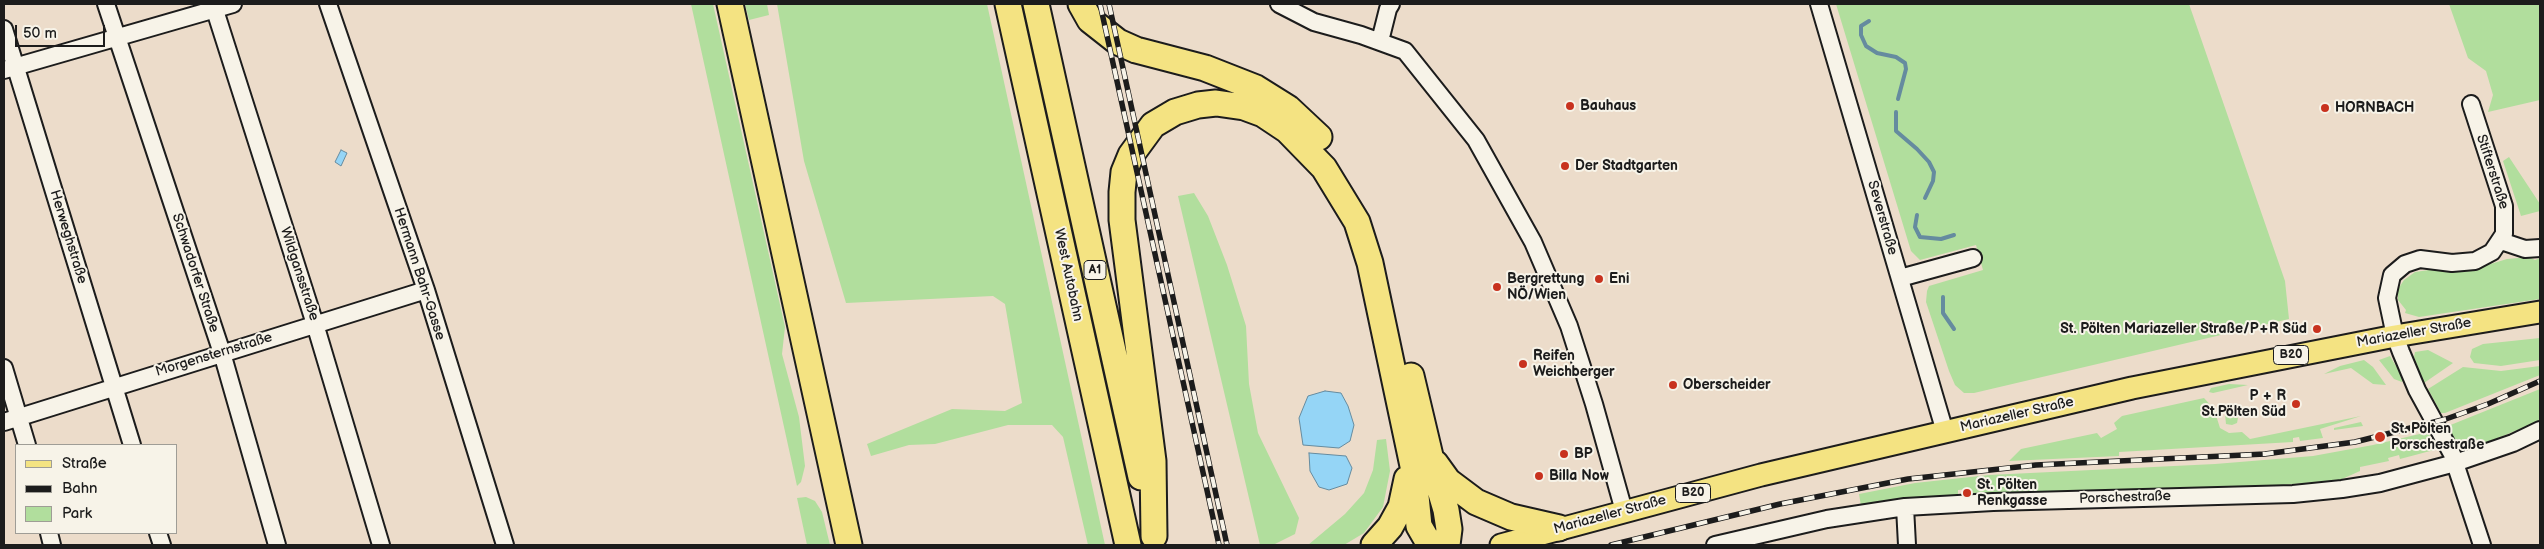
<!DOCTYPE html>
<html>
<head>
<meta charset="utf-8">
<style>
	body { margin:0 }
	#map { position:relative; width:2544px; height:549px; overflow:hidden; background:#ecdcca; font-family:"Balsamiq Sans",sans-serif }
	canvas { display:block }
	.frame { position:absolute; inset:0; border:5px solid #1c1c1c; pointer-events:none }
	.legend { position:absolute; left:15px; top:444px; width:162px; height:90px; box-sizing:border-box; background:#f7f3e8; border:1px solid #9f9d96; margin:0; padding:6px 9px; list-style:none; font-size:15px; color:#1c1c1c }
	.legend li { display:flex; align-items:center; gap:10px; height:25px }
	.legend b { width:25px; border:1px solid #9f9d96 }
	.scale { position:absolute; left:15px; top:25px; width:90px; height:22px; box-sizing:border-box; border:2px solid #1c1c1c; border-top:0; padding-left:6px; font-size:15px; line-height:18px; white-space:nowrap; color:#1c1c1c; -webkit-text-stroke:4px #f7f3e8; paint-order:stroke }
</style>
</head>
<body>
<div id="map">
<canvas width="2544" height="549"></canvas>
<div class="frame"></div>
<ul class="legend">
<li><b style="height:6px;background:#f4e382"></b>Straße</li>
<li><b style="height:6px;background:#1c1c1c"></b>Bahn</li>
<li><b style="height:14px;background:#b1de9d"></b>Park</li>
</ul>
<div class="scale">50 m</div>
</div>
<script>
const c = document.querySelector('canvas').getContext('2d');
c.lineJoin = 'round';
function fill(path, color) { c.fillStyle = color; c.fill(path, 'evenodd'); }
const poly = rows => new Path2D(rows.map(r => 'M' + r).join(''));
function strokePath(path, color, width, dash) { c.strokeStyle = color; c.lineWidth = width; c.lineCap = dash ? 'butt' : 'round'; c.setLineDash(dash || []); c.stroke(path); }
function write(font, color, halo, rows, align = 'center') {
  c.font = font + ' "Balsamiq Sans",sans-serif'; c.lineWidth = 4; c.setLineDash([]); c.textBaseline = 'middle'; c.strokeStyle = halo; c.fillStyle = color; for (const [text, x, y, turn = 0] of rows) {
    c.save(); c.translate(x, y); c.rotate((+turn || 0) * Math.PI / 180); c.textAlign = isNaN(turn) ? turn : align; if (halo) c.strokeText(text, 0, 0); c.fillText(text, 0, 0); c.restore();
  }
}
fill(poly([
	[691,4,713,4,785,327,782,354,799,417,805,466,801,482,797,486],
	[745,4,767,4,769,15,749,20],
	[777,4,987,4,1105,545,1088,545,1063,437,1052,425,1008,425,935,444,909,445,871,456,867,444,952,409,1005,411,1022,403,1005,304,993,296,846,303,804,161],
	[1836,4,2189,4,2285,281,2289,319,1974,393,1964,393,1955,385,1949,371,1926,302,1927,291,1929,286,1983,270,1976,245,1920,260,1911,251],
	[2449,4,2540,4,2540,100,2488,112,2493,95,2486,71,2468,58],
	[2509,157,2540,204,2540,211,2521,216,2503,161],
	[1194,193,1208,216,1227,265,1246,326,1249,384,1258,433,1299,518,1295,534,1273,545,1260,545,1178,196],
	[2529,257,2535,260,2540,258,2540,299,2419,317,2405,313,2406,310,2398,300,2398,289,2404,280,2415,272,2429,270,2464,272,2507,259],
	[2540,338,2540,360,2501,366,2474,363,2470,357,2472,349,2483,344],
	[2428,350,2453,363,2424,383,2414,357,2415,352],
	[2390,356,2403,378,2402,382,2394,379,2379,360],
	[2364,360,2373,367,2386,385,2373,384,2351,368,2324,374,2340,366],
	[2540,366,2540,375,2445,413,2441,413,2428,389,2463,367,2501,371],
	[2229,384,2248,385,2213,393,2209,392,2211,388],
	[2540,389,2540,421,2468,450,2462,450,2457,447,2448,426],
	[2204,398,2214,409,2220,428,2229,433,2242,432,2250,439,2361,416,2320,429,2323,438,2300,441,2299,437,2293,438,2293,442,2119,452,2119,456,2009,461,2021,449,2097,433,2101,438,2117,429,2114,423,2122,416],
	[2234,411,2231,417,2238,418,2237,423,2232,425,2226,424,2225,414],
	[2361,422,2363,426,2334,430,2334,428],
	[2428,432,2436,448,2434,450,2400,459,2399,455,2388,458,2389,461,2360,467,2360,471,2340,480,2270,486,1973,495,1968,489,1958,490,1958,494,1954,495,1861,506,1859,494,1915,483,1989,475,2215,464,2313,456,2373,445],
	[1386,439,1390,471,1383,507,1364,533,1344,545,1308,545,1345,514,1364,493,1373,470,1377,440],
	[806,497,815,501,822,512,830,545,807,545,797,498]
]), '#b1de9d');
const water = poly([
	[341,150,347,153,341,166,335,162,341,150],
	[1325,391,1341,393,1348,406,1354,425,1350,441,1339,448,1303,445,1299,418,1308,396,1325,391],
	[1309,453,1346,456,1352,468,1347,484,1329,490,1319,487,1310,471,1309,453]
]);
fill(water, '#95d5f6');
strokePath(water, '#658b9f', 1);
strokePath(poly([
	[1869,21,1861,26,1861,35,1866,46,1877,53,1896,57,1905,63,1906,69,1898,99],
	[1896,112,1896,131,1917,149,1929,162,1934,172,1933,181,1925,198],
	[1917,215,1915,227,1920,237,1941,239,1954,235],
	[1943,297,1943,313,1954,329]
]), '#658b9f', 4);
const minor = poly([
	[106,4,222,353,277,545],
	[213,4,315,324,381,545],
	[328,4,426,290,505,545],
	[1279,4,1314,22,1361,35,1405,51,1476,140,1533,242,1569,326,1594,404,1624,511],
	[1819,4,1945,432],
	[4,29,132,445],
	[1380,41,1388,9,1391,4],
	[4,70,233,4],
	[2471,104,2504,206,2504,234,2492,252,2475,261,2452,263,2420,259,2405,264,2392,275,2387,298,2395,336,2401,352,2417,390,2452,454,2482,545],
	[2501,241,2525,249,2540,248],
	[1900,278,1973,258],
	[4,368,27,445],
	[4,422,426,290],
	[1905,507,1907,545],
	[49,533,52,545],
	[158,533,162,545],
	[1715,545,1827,519,1905,507,1993,502,2293,494,2342,489,2380,483,2455,463,2513,443,2540,430]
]);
const major = poly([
	[1501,545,1761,475,2132,388,2395,336,2540,312]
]);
const highway = poly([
	[730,4,849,545],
	[1008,4,1128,545],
	[1036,4,1141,477],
	[1081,4,1090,20,1118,42,1136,50,1205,68,1256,88,1288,108,1319,137],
	[1411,376,1430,456,1446,510,1449,529,1447,545],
	[1435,463,1448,481,1476,502,1511,517,1559,528],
	[1154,536,1153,461,1122,220,1122,192,1124,172,1131,155,1153,125,1175,112,1198,105,1216,103,1244,107,1263,114,1287,130,1324,168,1357,222,1370,263,1413,466,1419,526,1430,545],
	[1374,545,1390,527,1401,507,1407,479]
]);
strokePath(minor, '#1c1c1c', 20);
strokePath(major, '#1c1c1c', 25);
strokePath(highway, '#1c1c1c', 29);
strokePath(minor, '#f7f3e8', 16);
strokePath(major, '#f4e382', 21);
strokePath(highway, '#f4e382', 25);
const rail = poly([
	[1100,4,1219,545],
	[1109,4,1227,545],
	[1611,545,1780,504,1908,479,2036,465,2265,454,2355,442,2446,419,2488,404,2540,381]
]);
strokePath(rail, '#1c1c1c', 5.5);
strokePath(rail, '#f7f3e8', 4, [11]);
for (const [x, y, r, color] of [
	[1570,106,5,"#c8321e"],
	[2325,108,5,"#c8321e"],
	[1565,166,5,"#c8321e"],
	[1599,279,5,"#c8321e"],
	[1497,287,5,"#c8321e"],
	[2317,329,5,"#c8321e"],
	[1523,364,5,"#c8321e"],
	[1673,385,5,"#c8321e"],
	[2296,404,5,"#c8321e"],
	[2380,437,6,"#c8321e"],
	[1564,454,5,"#c8321e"],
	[1539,476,5,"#c8321e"],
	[1967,493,5,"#c8321e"]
]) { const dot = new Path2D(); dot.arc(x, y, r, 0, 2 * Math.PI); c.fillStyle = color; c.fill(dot); strokePath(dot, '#f7f3e8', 2); }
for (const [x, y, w] of [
	[1095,270,22],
	[2291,355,35],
	[1693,493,35]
]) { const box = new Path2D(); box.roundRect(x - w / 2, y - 9.5, w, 19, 4); c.fillStyle = '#f7f3e8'; c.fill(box); strokePath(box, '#1c1c1c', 1); }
write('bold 12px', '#1c1c1c', null, [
	["A1",1095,270],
	["B20",2291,355],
	["B20",1693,493]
]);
write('bold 14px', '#1c1c1c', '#f7f3e8', [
	["Bauhaus",1580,106],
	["HORNBACH",2335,108],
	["Der Stadtgarten",1575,166],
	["Bergrettung",1507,279],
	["NÖ/Wien",1507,295],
	["Eni",1609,279],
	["St. Pölten Mariazeller Straße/P+R Süd",2307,329,"right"],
	["Reifen",1533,356],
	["Weichberger",1533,372],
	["Oberscheider",1683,385],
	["P + R",2286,396,"right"],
	["St.Pölten Süd",2286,412,"right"],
	["St. Pölten",2391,429],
	["Porschestraße",2391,445],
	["BP",1574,454],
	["Billa Now",1549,476],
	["St. Pölten",1977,485],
	["Renkgasse",1977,501]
], 'left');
write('14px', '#1c1c1c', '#f7f3e8', [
	["Stifterstraße",2492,172,72],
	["Severstraße",1882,218,74],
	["Herweghstraße",68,237,73],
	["Schwadorfer Straße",195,273,72],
	["Wildgansstraße",299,274,72],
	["Hermann Bahr-Gasse",419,274,72],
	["West Autobahn",1068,275,78],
	["Mariazeller Straße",2414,333,-10],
	["Morgensternstraße",214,355,-17],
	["Mariazeller Straße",2017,415,-13],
	["Porschestraße",2125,498,-2],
	["Mariazeller Straße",1610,515,-15]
]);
</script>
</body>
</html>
